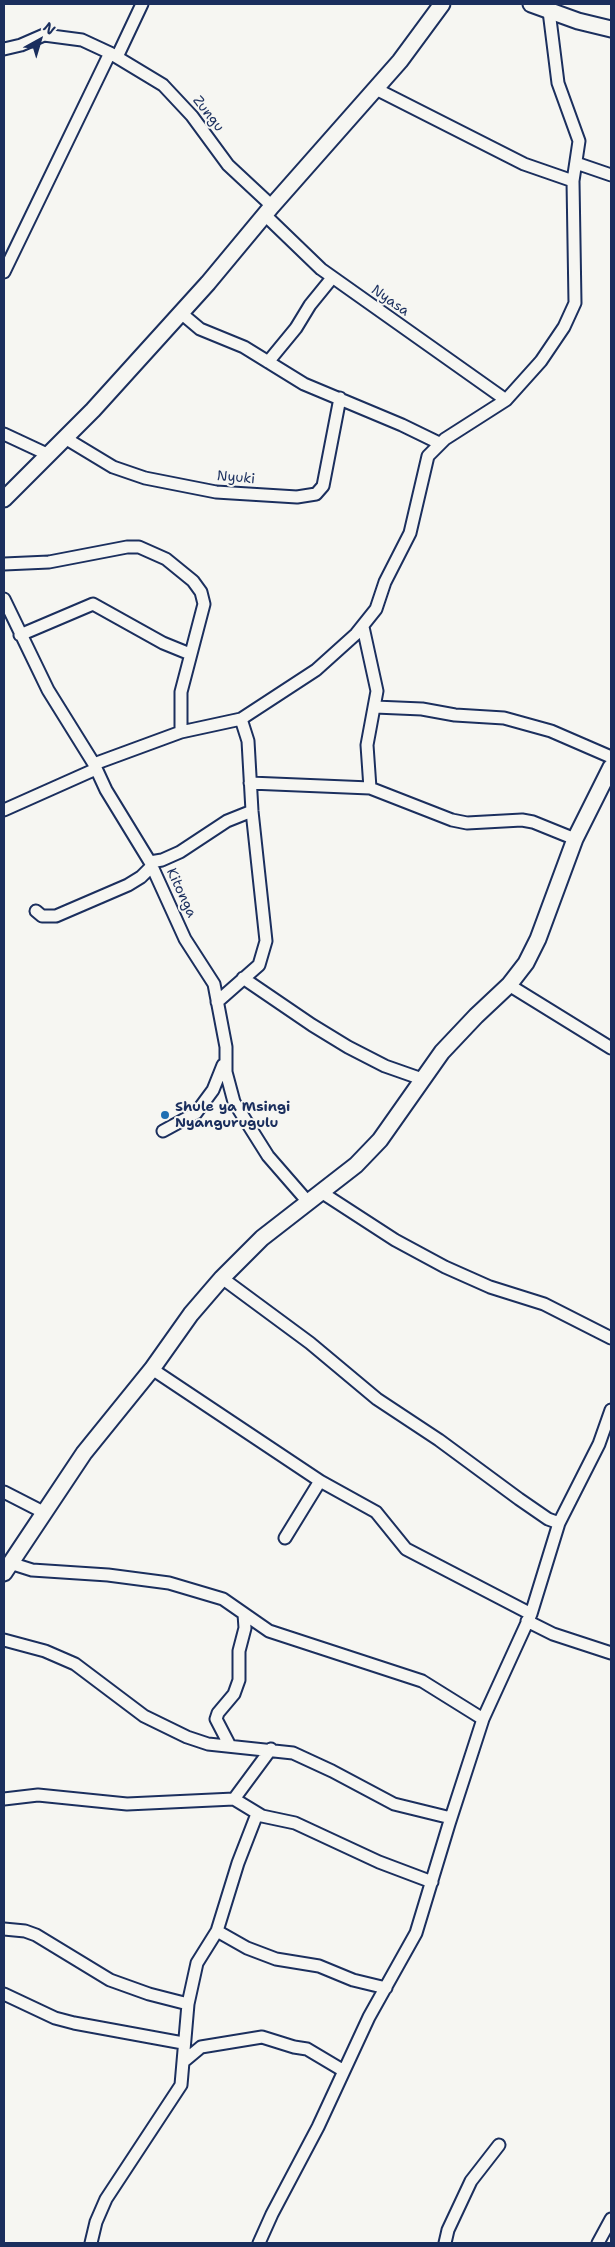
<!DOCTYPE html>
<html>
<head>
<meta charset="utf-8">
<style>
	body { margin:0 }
	#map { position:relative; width:615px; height:2247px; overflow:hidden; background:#f6f6f2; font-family:"Shantell Sans",sans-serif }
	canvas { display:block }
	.frame { position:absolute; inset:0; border:5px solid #1b2f5e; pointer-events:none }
	.north { position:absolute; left:15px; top:15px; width:50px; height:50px; -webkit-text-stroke:4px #f6f6f2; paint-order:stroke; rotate:39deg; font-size:14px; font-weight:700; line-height:20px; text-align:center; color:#1b2f5e }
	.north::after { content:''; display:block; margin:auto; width:18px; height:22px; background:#1b2f5e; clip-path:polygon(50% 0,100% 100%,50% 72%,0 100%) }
</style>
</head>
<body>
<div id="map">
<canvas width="615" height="2247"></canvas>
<div class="frame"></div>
<div class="north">N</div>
</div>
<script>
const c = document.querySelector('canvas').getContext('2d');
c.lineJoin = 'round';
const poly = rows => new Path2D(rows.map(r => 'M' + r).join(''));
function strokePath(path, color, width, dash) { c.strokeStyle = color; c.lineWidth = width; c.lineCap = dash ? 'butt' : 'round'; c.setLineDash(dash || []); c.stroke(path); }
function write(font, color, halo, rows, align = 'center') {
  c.font = font + ' "Shantell Sans",sans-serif'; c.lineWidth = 4; c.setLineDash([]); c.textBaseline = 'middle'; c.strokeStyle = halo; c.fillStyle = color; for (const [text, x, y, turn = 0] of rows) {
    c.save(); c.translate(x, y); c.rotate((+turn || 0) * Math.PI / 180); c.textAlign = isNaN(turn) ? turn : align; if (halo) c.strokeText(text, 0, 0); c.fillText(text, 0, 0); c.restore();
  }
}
const street = poly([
	[4,49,21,45,44,35,82,40,110,53,163,85,192,116,228,165,272,206],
	[117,57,142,4],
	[376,89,524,164,573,181],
	[576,163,611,175],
	[265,215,321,269,506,400],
	[4,272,110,53],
	[181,313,200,329,244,347,304,384,402,425,439,443],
	[268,362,296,328,310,305,332,278],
	[4,434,49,455],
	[65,438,113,467,145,478,216,492,297,497,316,494,323,486,340,398],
	[4,564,49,562,127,547,139,547,166,559,193,581,201,592,204,604,181,692,181,732],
	[4,599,48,690,94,764,106,790,150,862,185,939,214,984,226,1047,226,1072,234,1102,268,1156,308,1202],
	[363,627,377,691,367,745,370,788],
	[20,635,93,604,163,643,190,654],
	[375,707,422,709,455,715,504,718,551,731,611,757],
	[94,764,181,732,241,719,316,670,356,634,376,609,385,582,410,533,428,456,445,439,506,400,541,361,564,327,575,303,573,181,579,141,558,83,549,11],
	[250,783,370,788,452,820,467,823,522,820,533,822,575,839],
	[4,810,96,769],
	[150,862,162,860,180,852,227,821,252,811],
	[36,911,42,916,56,916,128,885,141,877,152,866],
	[243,978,312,1025,348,1047,385,1066,422,1079],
	[509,985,611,1048],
	[217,1002,259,965,266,941,252,811,248,741,241,719],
	[163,1131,196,1113,213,1090,223,1065],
	[321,1192,395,1240,445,1267,490,1287,544,1304,611,1338],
	[222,1278,310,1343,377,1399,439,1440,519,1499,548,1519,559,1523],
	[152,1369,320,1481,376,1512,406,1549,531,1614],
	[4,1492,43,1512],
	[285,1538,320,1481],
	[10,1563,32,1570,108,1575,169,1583,223,1599,269,1631,422,1681,483,1719],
	[527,1621,553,1634,611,1653],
	[4,1640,45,1651,75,1664,144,1716,187,1737,208,1744,293,1753,332,1771,394,1804,451,1818],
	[230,1746,216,1719,218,1713,234,1694,239,1680,239,1651,245,1628,244,1614],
	[4,1799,38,1795,127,1804,234,1799,262,1816,295,1823,379,1862,432,1882],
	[234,1799,271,1749],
	[4,1929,25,1931,36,1935,110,1980,149,1994,188,2004],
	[217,1931,247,1948,276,1959,319,1966,353,1980,386,1988],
	[4,1994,55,2018,74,2023,183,2043],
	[183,2062,201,2047,262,2037,294,2047,307,2049,344,2071],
	[91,2243,96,2222,106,2199,181,2085,188,2004,197,1963,217,1931,238,1863,257,1814],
	[259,2243,272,2214,318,2127,369,2017,416,1933,449,1824,483,1719,531,1614,559,1523,599,1444,611,1410],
	[445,2243,448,2230,471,2181,499,2145],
	[598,2243,611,2219]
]);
const secondary = poly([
	[531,4,578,21,611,29],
	[4,499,93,410,208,283,272,206,400,61,442,4],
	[4,1573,84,1453,152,1369,191,1314,222,1278,262,1238,356,1165,380,1140,442,1052,476,1016,509,985,526,963,538,939,575,839,611,767]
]);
strokePath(street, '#1b2f5e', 15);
strokePath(secondary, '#1b2f5e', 19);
strokePath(street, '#f6f6f2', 11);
strokePath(secondary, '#f6f6f2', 15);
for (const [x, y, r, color] of [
	[165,1115,5,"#1f6fb2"]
]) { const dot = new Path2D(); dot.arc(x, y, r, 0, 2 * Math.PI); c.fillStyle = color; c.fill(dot); strokePath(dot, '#f6f6f2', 2); }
write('14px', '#1b2f5e', '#f6f6f2', [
	["Zungu",208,114,52],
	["Nyasa",390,301,35],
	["Nyuki",236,478,5],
	["Kitonga",181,893,65]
]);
write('bold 14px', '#1b2f5e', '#f6f6f2', [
	["Shule ya Msingi",175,1107],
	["Nyangurugulu",175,1123]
], 'left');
</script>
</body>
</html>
